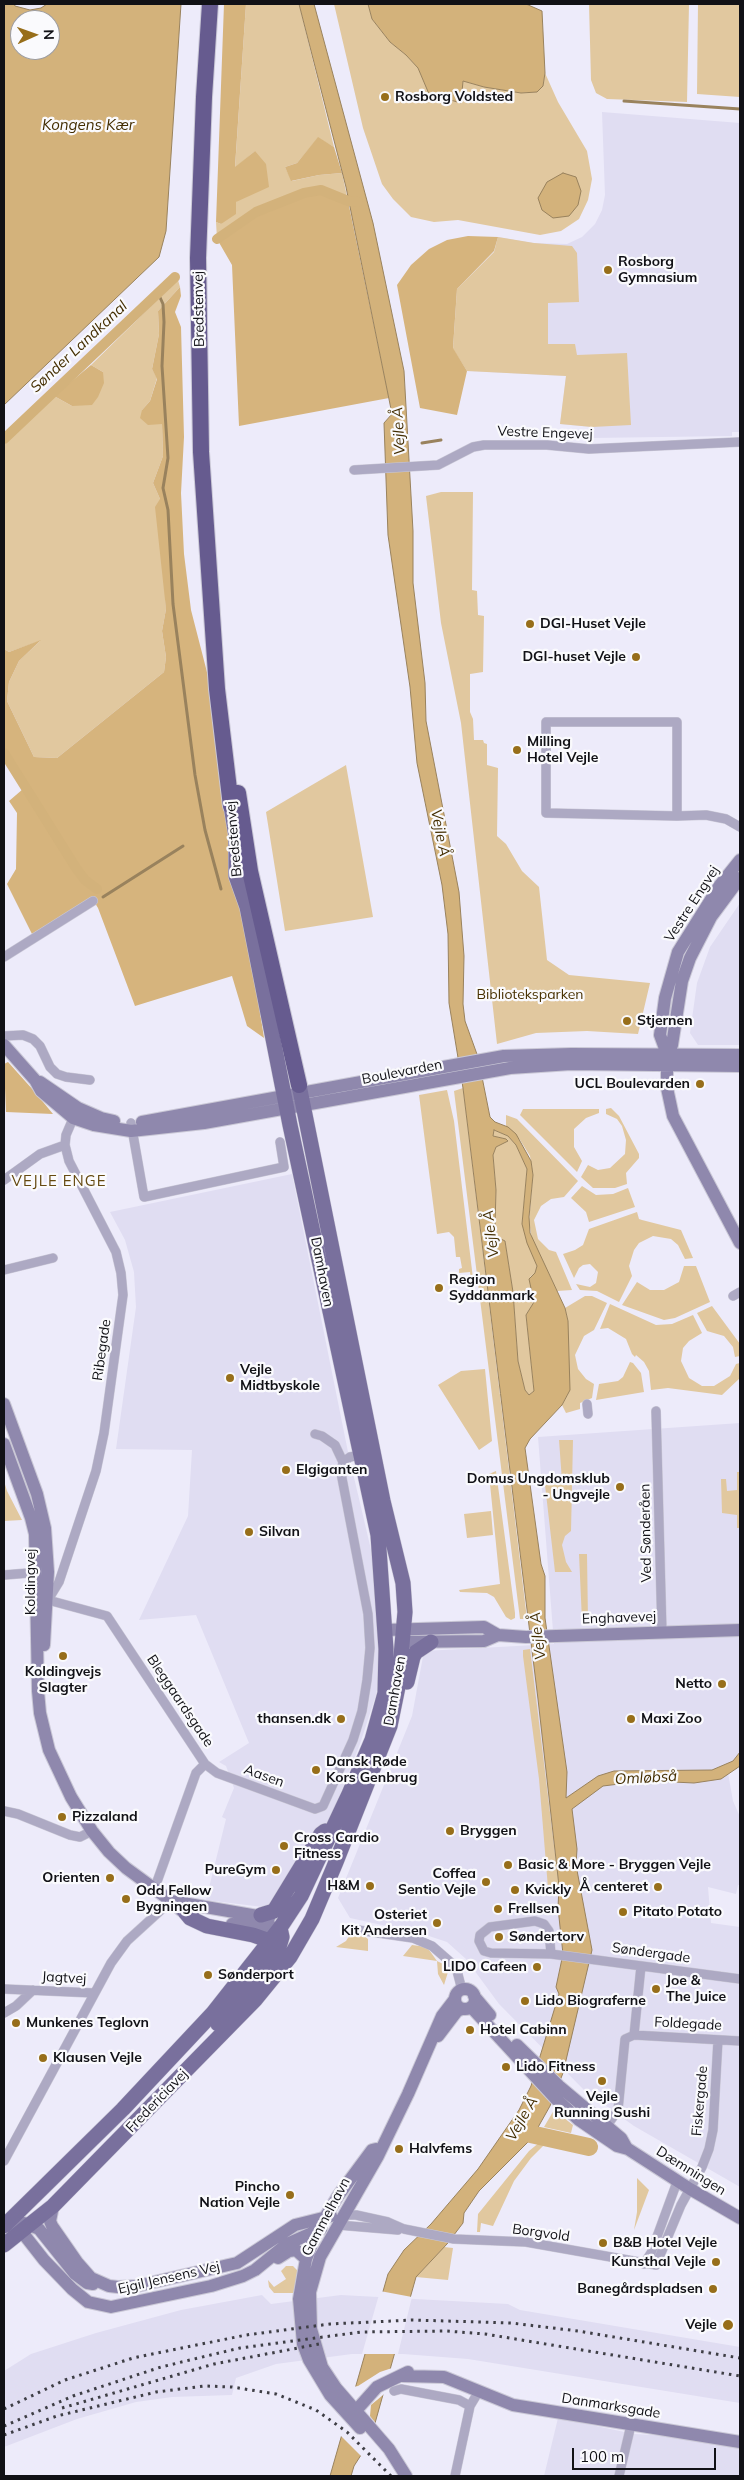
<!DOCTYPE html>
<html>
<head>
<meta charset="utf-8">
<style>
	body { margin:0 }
	#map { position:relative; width:744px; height:2480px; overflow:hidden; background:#edebfa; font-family:Mulish,sans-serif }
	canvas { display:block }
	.frame { position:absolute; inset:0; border:5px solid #111116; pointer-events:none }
	.north { position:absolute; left:10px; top:10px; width:50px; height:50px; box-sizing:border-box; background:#fafafd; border:1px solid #9d9da1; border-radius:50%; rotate:88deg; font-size:14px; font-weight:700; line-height:20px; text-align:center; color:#111116 }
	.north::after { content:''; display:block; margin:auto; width:18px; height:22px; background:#976e1a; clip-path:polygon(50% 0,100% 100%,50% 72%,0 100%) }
	.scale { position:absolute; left:572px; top:2448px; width:144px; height:22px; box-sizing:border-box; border:2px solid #111116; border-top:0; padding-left:6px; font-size:15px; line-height:18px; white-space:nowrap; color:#111116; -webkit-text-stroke:4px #fafafd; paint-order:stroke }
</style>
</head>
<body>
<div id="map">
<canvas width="744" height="2480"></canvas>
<div class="frame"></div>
<div class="north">N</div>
<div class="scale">100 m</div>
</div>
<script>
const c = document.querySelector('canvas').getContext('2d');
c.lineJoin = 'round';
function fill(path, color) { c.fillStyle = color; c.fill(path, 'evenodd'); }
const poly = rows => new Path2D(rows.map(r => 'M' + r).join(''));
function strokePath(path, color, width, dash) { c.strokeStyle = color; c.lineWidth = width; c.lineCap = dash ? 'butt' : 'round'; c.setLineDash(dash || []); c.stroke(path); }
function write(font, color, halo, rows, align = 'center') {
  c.font = font + ' Mulish,sans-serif'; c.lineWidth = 4.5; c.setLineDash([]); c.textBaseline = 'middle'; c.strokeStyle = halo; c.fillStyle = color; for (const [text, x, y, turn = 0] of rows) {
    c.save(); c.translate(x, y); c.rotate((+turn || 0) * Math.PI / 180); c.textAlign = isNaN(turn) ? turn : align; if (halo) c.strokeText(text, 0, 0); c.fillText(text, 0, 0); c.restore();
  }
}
fill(poly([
	[602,112,740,123,740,432,732,432,732,436,592,438,592,427,560,424,566,376,467,371,498,237,534,243,567,244,582,237,595,224,602,210,605,195],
	[740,903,740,1045,698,1045,690,1033,697,983,710,947],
	[292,1174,348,1452,380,1588,385,1646,376,1695,360,1744,325,1832,271,1908,206,1900,226,1819,222,1817,234,1788,226,1766,219,1762,249,1743,196,1615,139,1620,188,1516,192,1450,116,1449,136,1307,134,1272,125,1240,110,1212],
	[740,1423,740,1761,728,1773,733,1801,740,1817,740,1885,738,1885,736,1894,708,1887,711,1923,740,1927,740,2187,634,2126,584,2090,499,2004,466,1959,447,1942,423,1934,350,1918,338,1898,412,1716,424,1651,554,1644,538,1437],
	[262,2295,271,2304,341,2295,508,2304,520,2310,740,2347,740,2403,468,2359,403,2354,352,2354,276,2364,236,2378,232,2395,172,2397,136,2402,77,2419,4,2447,4,2371,31,2354,96,2333,181,2310],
	[558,2418,634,2434,740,2440,740,2476,544,2476]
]), '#e0ddf2');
fill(poly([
	[246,4,299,4,334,147,318,138,297,163,285,167,292,181,319,175,342,173,348,201,321,190,256,212,217,239,216,222,221,224,236,202,255,151,235,168],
	[334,4,368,4,372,19,390,42,406,55,418,68,430,94,460,103,463,81,484,87,521,93,537,92,543,86,545,73,558,102,587,151,592,179,588,200,579,219,561,231,540,235,458,220,434,222,411,217,393,199,382,184,363,128],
	[589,4,689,4,687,102,607,99,596,93,591,80],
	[698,4,740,4,740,97,697,94],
	[498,237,534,243,572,246,577,253,579,302,548,303,548,344,575,344,577,355,627,353,631,425,592,427,560,424,566,376,467,371,453,349,457,289,494,252],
	[178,280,180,287,158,311,159,334,152,369,157,378,150,401,142,410,162,424,163,456,153,483,160,499,166,609,162,631,166,657,164,672,57,758,34,757,7,701,9,682,19,661,40,641,9,652,4,649,4,445,54,396,72,406,103,372,91,365],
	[441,492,473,492,472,590,477,591,478,615,484,616,483,672,470,674,470,712,473,719,474,740,483,740,484,743,487,744,487,765,498,768,497,836,506,844,522,871,539,887,547,960,569,975,650,983,638,1034,587,1031,536,1033,497,1044,461,723,441,623,426,496],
	[346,765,373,917,285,931,266,812],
	[463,1088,527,1619,520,1619,454,1091],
	[447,1090,454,1121,475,1295,472,1294,470,1272,459,1273,459,1269,462,1268,460,1257,456,1257,454,1237,449,1232,437,1234,419,1095],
	[611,1108,619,1116,639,1154,639,1158,626,1173,627,1184,615,1188,593,1188,581,1177,588,1165,598,1170,610,1168,625,1154,626,1140,622,1126,617,1119,606,1114,606,1109],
	[523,1109,599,1109,599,1113,586,1118,574,1129,574,1147,582,1161,577,1172,520,1115],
	[506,1115,517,1119,578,1181,564,1197,551,1199,541,1206,534,1220,538,1239,549,1250,556,1252,572,1290,557,1291,532,1239,529,1222,533,1175,530,1156,520,1140,506,1126],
	[494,1130,508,1136,516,1145,527,1169,522,1224,537,1266,535,1273,530,1277,534,1302,526,1315,534,1391,529,1395,525,1390,518,1361,513,1292,505,1241,497,1237,495,1226,496,1190,493,1155,496,1147,508,1140,493,1136],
	[582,1186,596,1195,613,1194,628,1188,635,1207,589,1222,586,1212,571,1198],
	[637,1212,639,1219,642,1220,681,1230,693,1258,685,1259,678,1245,671,1239,653,1236,639,1243,634,1250,629,1266,632,1276,619,1302,597,1291,580,1290,576,1284,590,1287,596,1283,598,1272,590,1264,583,1265,579,1268,574,1278,563,1254,575,1250,583,1245,589,1229],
	[684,1266,696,1266,710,1302,675,1318,664,1320,622,1305,637,1282,650,1290,664,1290,679,1282],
	[585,1296,592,1296,607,1303,594,1330,584,1336,575,1355,578,1369,586,1379,594,1384,592,1398,580,1403,580,1409,566,1413,562,1405,568,1394,568,1321,565,1308],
	[610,1304,656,1325,672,1324,693,1315,702,1333,689,1341,683,1348,681,1361,689,1378,702,1386,714,1386,730,1376,736,1364,740,1363,740,1378,722,1395,668,1388,651,1390,649,1371,644,1362,636,1355,635,1357,632,1354,626,1339,608,1328,600,1329],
	[712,1306,740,1344,740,1356,735,1357,733,1347,724,1336,707,1331,697,1313],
	[630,1362,633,1363,641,1373,644,1392,596,1400,599,1384,618,1381,623,1377],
	[485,1369,492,1441,479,1450,438,1385,461,1371],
	[559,1440,573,1440,571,1531,565,1536,562,1545,566,1562,572,1572,555,1572,545,1485,562,1481],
	[496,1471,515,1613,515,1618,511,1620,506,1617,494,1597,487,1593,460,1592,459,1590,500,1584,489,1474],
	[737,1472,740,1472,740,1528,737,1528,737,1515,722,1513,721,1479,726,1479,727,1491,737,1490],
	[4,1481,7,1491,22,1520,4,1521],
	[491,1511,493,1535,467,1538,464,1514],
	[579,1554,587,1554,588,1621,582,1621],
	[530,1649,559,1886,548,1888,539,1779,523,1656,523,1650],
	[351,1933,360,1933,368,1939,368,1951,336,1947,346,1941],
	[412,1945,427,1947,437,1961,447,1966,448,1972,444,1985,438,1974,437,1961,403,1956],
	[554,2110,573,2125,571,2133,544,2127],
	[540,2142,545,2144,531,2158,514,2181,493,2226,481,2223,480,2232,477,2232,478,2214,529,2151],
	[637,2178,649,2190,634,2230,637,2212],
	[444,2247,453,2248,448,2280,416,2277],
	[286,2266,293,2266,298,2271,295,2293,274,2293,269,2287,268,2280,274,2287,286,2279,281,2271]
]), '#e1c89f');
fill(poly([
	[224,4,246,4,235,167,255,151,266,164,269,187,236,202,236,214,221,224,216,222],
	[318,137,334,147,342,173,319,175,291,181,285,167,297,163],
	[321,190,348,201,389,398,239,426,232,265,217,239,256,212,304,193],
	[468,236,498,237,494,251,457,289,453,348,467,371,457,415,420,408,397,285,411,265,429,249,447,240],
	[180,287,181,296,175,312,181,327,184,437,181,493,184,554,191,610,209,680,264,1038,247,1026,232,976,135,1006,98,908,92,898,32,934,7,884,16,869,17,813,9,801,23,789,4,748,4,649,9,652,41,640,19,661,9,682,7,701,34,757,57,758,164,672,166,657,162,631,166,609,155,507,160,499,153,483,163,456,162,424,148,425,140,418,142,410,150,401,157,379,152,369,159,334,158,311],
	[91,365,103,372,104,383,98,397,92,405,72,406,54,396],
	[8,1062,34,1091,53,1114,6,1112,4,1064]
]), '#d6b47d');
const water = poly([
	[4,4,14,4,15,6,30,10,41,8,47,4,181,4,166,231,159,257,4,405,4,4],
	[20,20,50,20,50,50,20,50,20,20],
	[299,4,314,4,373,223,404,371,413,531,413,583,425,683,426,721,459,892,464,956,463,1004,465,1021,478,1057,490,1117,495,1122,508,1127,516,1134,531,1161,533,1175,529,1217,530,1233,565,1308,568,1321,570,1390,562,1405,530,1439,525,1448,541,1564,545,1576,545,1618,567,1772,566,1798,598,1776,614,1771,712,1770,733,1761,740,1752,740,1766,721,1779,694,1783,632,1780,627,1783,603,1786,572,1809,577,1849,576,1865,592,1950,563,2073,550,2106,532,2138,479,2191,464,2213,463,2223,447,2244,416,2277,370,2441,354,2466,351,2476,330,2476,388,2274,404,2250,431,2224,478,2169,519,2110,531,2086,559,1994,556,1987,563,1954,558,1908,559,1886,538,1699,463,1088,449,1003,448,934,442,885,417,763,410,687,388,535,384,423,392,414,346,187,299,4],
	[494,1130,508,1136,516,1145,527,1169,522,1224,527,1243,537,1266,535,1273,529,1279,534,1302,526,1315,534,1391,529,1395,525,1390,518,1361,513,1292,505,1241,497,1237,495,1226,496,1190,493,1155,496,1147,508,1141,506,1139,493,1136,494,1130],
	[368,4,526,4,542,11,545,73,543,86,537,92,521,93,484,87,463,81,461,103,429,94,418,68,406,55,390,42,372,19,368,4],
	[563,173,576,177,581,191,578,205,569,216,553,218,542,210,538,198,547,182,563,173]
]);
fill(water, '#d3b27b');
strokePath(water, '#99825d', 1);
fill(poly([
	[380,2291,412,2297,398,2354,362,2354],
	[395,2367,389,2390,371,2405,370,2416,378,2426,373,2442,363,2458,339,2434,353,2387,358,2386,380,2372]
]), '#edebfa');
strokePath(poly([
	[624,101,740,109],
	[158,293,163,304,164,322,162,366,168,458,163,488,168,510,173,604,195,775,205,830,221,889],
	[422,443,441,440],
	[103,897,183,846]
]), '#99825d', 3);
strokePath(poly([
	[217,239,256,212,304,193,321,190,348,201,358,202],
	[4,439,175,277],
	[4,753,76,868,85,880,97,889]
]), '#d3b27b', 10);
strokePath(poly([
	[517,2131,589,2147]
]), '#d3b27b', 18);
const street = poly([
	[354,470,438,465,473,447,484,445,547,445,589,449,740,442],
	[677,816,677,722,546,722,546,813,677,816,706,815,726,819,740,827],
	[4,957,93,901],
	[4,1036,23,1035,33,1039,40,1046,50,1067,57,1074,66,1077,90,1080],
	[75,1114,66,1135,65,1145,69,1161,116,1252,121,1273,123,1295,104,1433,96,1471,59,1582,48,1600,107,1616,205,1764,196,1773,154,1890],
	[131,1123,144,1197,284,1167,280,1142],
	[4,1180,40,1154,65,1145],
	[4,1270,53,1258],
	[733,1296,740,1292],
	[587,1404,588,1414],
	[656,1411,662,1632],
	[315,1434,322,1436,335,1445,343,1462],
	[4,1575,41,1572],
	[205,1764,217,1773,315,1809,323,1806,353,1740,362,1711,367,1680,370,1648,368,1614,341,1473,343,1462,350,1457,365,1454],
	[4,1811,18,1814,70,1835,80,1837,92,1831],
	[351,1929,413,1938,432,1946,456,1967,462,1990],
	[551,1954,549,1931,544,1924,535,1921,490,1927,480,1935,479,1941,484,1951,491,1953,551,1954,740,1979],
	[4,1989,94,1993],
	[4,2013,16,2006,33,1990],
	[634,2035,740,2041],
	[606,2127,618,2110,625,2039,634,2035,641,1966],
	[4,2161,111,1963,127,1941,161,1910,169,1899],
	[343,2215,356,2215,388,2222,404,2229,454,2239,526,2242,656,2265,681,2205,702,2167,709,2149,713,2130,718,2040],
	[338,2225,398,2230],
	[644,2264,651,2253,677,2182],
	[394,2391,401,2389,459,2400,470,2406],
	[455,2476,470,2406,479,2391],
	[619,2476,631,2425]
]);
const secondary = poly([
	[740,860,720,885,678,952,665,998,660,1035,667,1054,667,1088,673,1116,740,1243],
	[4,1045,35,1080,41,1091,73,1118,94,1125,131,1131,204,1123,510,1068,571,1064,740,1066],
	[667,1054,672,1045,682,981,690,958,711,917,740,878],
	[40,1082,78,1108,101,1118,114,1121],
	[142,1122,504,1056,571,1054,740,1055],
	[4,1404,37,1494,45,1528,48,1572,44,1645],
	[4,1444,31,1518,35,1534,38,1691,40,1713,49,1750,71,1797,92,1831,109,1852,126,1868,171,1901,181,1910,193,1915],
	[385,1630,484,1627,498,1635,526,1637,740,1630],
	[402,1642,484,1641,498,1635],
	[171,1901,269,1918],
	[232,1924,280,1928],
	'455 1999a10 10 0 1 1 20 0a10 10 0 1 1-20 0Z',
	[474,1996,490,2015],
	[471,2007,555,2098,579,2120,617,2146,628,2149,690,2189,740,2218],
	[438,2036,457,2011,462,2009],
	[517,2045,559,2086,621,2138,626,2147],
	[53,2206,50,2221,52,2226,77,2262,91,2278,109,2286,118,2287,137,2286,237,2263,295,2225,331,2216],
	[5,2225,24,2223,39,2229,75,2274,87,2283,93,2284],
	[22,2232,44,2260,72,2289,88,2302,111,2307,211,2286,243,2276,255,2270,287,2244,321,2229],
	[278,2258,289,2251,296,2250,306,2259],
	[403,2376,444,2377,513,2405,740,2442],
	[352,2415,377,2387,408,2372],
	[360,2428,330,2395,309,2360,303,2344,299,2299,306,2259,318,2229,338,2196,372,2150,376,2149],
	[406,2476,389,2449,336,2388,322,2367,311,2329,310,2292,320,2257,378,2156,408,2094,442,2016,455,1999]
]);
const primary = poly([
	[407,1682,413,1657,416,1652,431,1642],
	[185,1912,190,1918,207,1926,253,1935,270,1941],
	[261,1915,274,1911,321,1834,325,1831],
	[218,2024,277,1954,282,1937,280,1928],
	[4,2226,123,2109,213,2013,280,1928,301,1896,349,1794,372,1740,385,1693,386,1649,378,1535,290,1125,247,907,236,876,236,836,231,806],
	[4,2245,53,2206,255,2000,290,1957,312,1919,336,1862,390,1726,398,1687,401,1656,405,1612,403,1583,383,1501,299,1085]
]);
const highway = poly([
	[210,4,204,97,198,258,201,452,217,689,231,806],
	[238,793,250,871,299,1085]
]);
strokePath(street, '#cac8d6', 10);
strokePath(secondary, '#cac8d6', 14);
strokePath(primary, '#cac8d6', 16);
strokePath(highway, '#cac8d6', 18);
strokePath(street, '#ada9c3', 9);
strokePath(secondary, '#8f88ad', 12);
strokePath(primary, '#79709d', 15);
strokePath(highway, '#665b8f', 16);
strokePath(poly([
	[62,2408,214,2364,319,2344],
	[4,2409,65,2380,133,2358,246,2335,330,2324,413,2320,511,2323,578,2331,740,2358],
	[4,2426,73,2396,161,2367,240,2348,361,2332,446,2331,485,2334,740,2376],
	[4,2435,57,2416,156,2392,205,2386,232,2387,276,2394,316,2410,347,2432,391,2476]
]), '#3e3e45', 3, [2.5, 5]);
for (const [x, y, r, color] of [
	[385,97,5,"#976e1a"],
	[608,270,5,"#976e1a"],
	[530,624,5,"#976e1a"],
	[636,657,5,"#976e1a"],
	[517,750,5,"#976e1a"],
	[627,1021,5,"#976e1a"],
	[700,1084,5,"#976e1a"],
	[439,1288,5,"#976e1a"],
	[230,1378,5,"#976e1a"],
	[286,1470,5,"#976e1a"],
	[620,1487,5,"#976e1a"],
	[249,1532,5,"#976e1a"],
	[63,1656,5,"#976e1a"],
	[722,1684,5,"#976e1a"],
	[341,1719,5,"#976e1a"],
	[631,1719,5,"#976e1a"],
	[316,1770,5,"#976e1a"],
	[62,1817,5,"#976e1a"],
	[450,1831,5,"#976e1a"],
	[284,1846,5,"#976e1a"],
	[508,1865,5,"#976e1a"],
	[276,1870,5,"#976e1a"],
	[110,1878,5,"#976e1a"],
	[486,1882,5,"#976e1a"],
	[370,1886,5,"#976e1a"],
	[658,1887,5,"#976e1a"],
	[515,1890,5,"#976e1a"],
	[126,1899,5,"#976e1a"],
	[498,1909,5,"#976e1a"],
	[623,1912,5,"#976e1a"],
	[437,1923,5,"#976e1a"],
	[499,1937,5,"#976e1a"],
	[537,1967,5,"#976e1a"],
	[208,1975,5,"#976e1a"],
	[656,1989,5,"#976e1a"],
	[525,2001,5,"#976e1a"],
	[16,2023,5,"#976e1a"],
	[470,2030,5,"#976e1a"],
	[43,2058,5,"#976e1a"],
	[506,2067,5,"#976e1a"],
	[602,2081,5,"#976e1a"],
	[399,2149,5,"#976e1a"],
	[290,2195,5,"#976e1a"],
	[603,2243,5,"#976e1a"],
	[716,2262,5,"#976e1a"],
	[713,2289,5,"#976e1a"],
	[728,2325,6,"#976e1a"]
]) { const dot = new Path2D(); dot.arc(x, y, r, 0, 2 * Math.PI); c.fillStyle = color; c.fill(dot); strokePath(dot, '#fafafd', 2); }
write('bold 14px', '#111116', '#fafafd', [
	["Rosborg Voldsted",395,97],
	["Rosborg",618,262],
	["Gymnasium",618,278],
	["DGI-Huset Vejle",540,624],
	["DGI-huset Vejle",626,657,"right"],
	["Milling",527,742],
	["Hotel Vejle",527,758],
	["Stjernen",637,1021],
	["UCL Boulevarden",690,1084,"right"],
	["Region",449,1280],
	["Syddanmark",449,1296],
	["Vejle",240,1370],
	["Midtbyskole",240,1386],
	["Elgiganten",296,1470],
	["Domus Ungdomsklub",610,1479,"right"],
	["- Ungvejle",610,1495,"right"],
	["Silvan",259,1532],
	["Koldingvejs",63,1672,"center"],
	["Slagter",63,1688,"center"],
	["Netto",712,1684,"right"],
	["thansen.dk",331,1719,"right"],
	["Maxi Zoo",641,1719],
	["Dansk Røde",326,1762],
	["Kors Genbrug",326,1778],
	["Pizzaland",72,1817],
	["Bryggen",460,1831],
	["Cross Cardio",294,1838],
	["Fitness",294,1854],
	["Basic & More - Bryggen Vejle",518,1865],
	["PureGym",266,1870,"right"],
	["Coffea",476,1874,"right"],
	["Sentio Vejle",476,1890,"right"],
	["Orienten",100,1878,"right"],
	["H&M",360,1886,"right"],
	["Å centeret",648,1887,"right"],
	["Kvickly",525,1890],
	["Odd Fellow",136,1891],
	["Bygningen",136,1907],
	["Frellsen",508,1909],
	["Pitato Potato",633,1912],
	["Osteriet",427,1915,"right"],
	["Kit Andersen",427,1931,"right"],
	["Søndertorv",509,1937],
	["LIDO Cafeen",527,1967,"right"],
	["Sønderport",218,1975],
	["Joe &",666,1981],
	["The Juice",666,1997],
	["Lido Biograferne",535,2001],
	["Munkenes Teglovn",26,2023],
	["Hotel Cabinn",480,2030],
	["Klausen Vejle",53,2058],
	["Lido Fitness",516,2067],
	["Vejle",602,2097,"center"],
	["Running Sushi",602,2113,"center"],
	["Halvfems",409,2149],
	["Pincho",280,2187,"right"],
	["Nation Vejle",280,2203,"right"],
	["B&B Hotel Vejle",613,2243],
	["Kunsthal Vejle",706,2262,"right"],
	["Banegårdspladsen",703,2289,"right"],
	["Vejle",717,2325,"right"]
], 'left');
write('14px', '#111116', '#fafafd', [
	["Bredstenvej",199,309,-91],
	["Vestre Engevej",545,433,2],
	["Bredstenvej",234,839,-95],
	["Vestre Engvej",692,904,-57],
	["Boulevarden",402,1072,-11],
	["Damhaven",322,1272,79],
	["Ribegade",102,1350,-82],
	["Ved Sønderåen",646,1533,-91],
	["Koldingvej",31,1582,-90],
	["Enghavevej",619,1618,-2],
	["Damhaven",395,1691,-80],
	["Bleggaardsgade",180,1701,56],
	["Aasen",264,1776,20],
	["Søndergade",651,1953,8],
	["Jagtvej",64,1978,3],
	["Foldegade",688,2024,3],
	["Fredericiavej",157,2101,-46],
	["Fiskergade",700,2101,-85],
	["Dæmningen",691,2171,32],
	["Gammelhavn",326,2217,-62],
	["Borgvold",541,2233,8],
	["Ejgil Jensens Vej",169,2278,-13],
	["Danmarksgade",611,2406,9]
]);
write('14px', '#483102', '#fafafd', [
	["Biblioteksparken",530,995]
]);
write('italic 15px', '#432d00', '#fafafd', [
	["Kongens Kær",88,125],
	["Sønder Landkanal",79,347,-43],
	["Vejle Å",399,431,-93],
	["Vejle Å",440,833,79],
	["Vejle Å",491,1234,-97],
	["Vejle Å",538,1636,-97],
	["Omløbså",646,1778,-3],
	["Vejle Å",522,2119,-60]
]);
c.letterSpacing = '1px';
write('15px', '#654910', '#fafafd', [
	["VEJLE ENGE",59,1181]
]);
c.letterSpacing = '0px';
</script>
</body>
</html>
